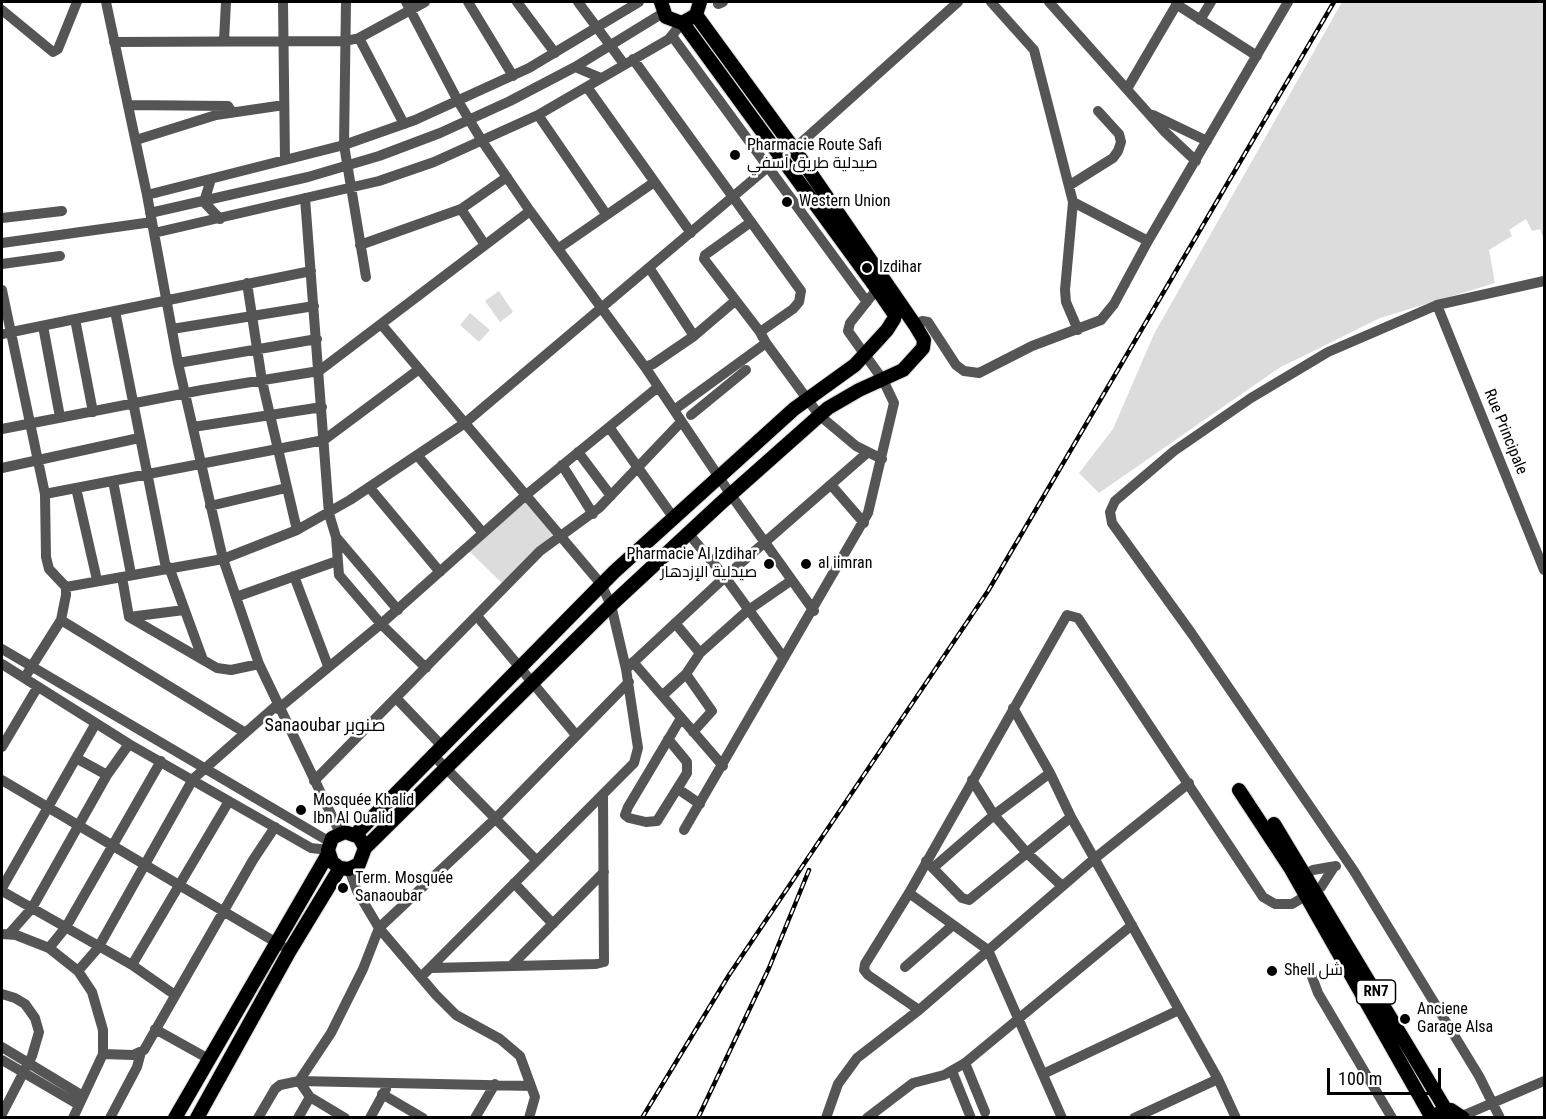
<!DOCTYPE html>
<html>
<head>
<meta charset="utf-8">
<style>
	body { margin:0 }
	#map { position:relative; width:1546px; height:1119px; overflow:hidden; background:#fff; font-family:"Roboto Condensed",sans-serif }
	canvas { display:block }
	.frame { position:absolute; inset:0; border:3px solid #000; pointer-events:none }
	.scale { position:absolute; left:1327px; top:1068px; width:114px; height:27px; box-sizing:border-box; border:3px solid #000; border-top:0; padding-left:8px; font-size:18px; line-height:21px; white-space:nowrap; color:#000; -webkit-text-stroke:4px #fff; paint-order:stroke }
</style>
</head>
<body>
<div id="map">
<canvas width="1546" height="1119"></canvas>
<div class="frame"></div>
<div class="scale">100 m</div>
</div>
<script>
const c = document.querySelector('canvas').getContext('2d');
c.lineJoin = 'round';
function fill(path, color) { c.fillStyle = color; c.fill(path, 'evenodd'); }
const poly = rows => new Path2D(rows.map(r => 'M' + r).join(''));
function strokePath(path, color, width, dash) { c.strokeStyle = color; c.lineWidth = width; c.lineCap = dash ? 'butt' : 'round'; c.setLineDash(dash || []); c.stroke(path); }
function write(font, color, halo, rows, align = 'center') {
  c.font = font + ' "Roboto Condensed",Cairo,sans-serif'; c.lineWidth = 5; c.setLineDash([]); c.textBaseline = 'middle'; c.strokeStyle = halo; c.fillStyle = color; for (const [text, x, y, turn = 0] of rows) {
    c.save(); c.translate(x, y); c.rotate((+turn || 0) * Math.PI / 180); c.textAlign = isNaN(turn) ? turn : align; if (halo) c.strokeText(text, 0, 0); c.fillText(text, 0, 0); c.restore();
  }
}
fill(poly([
	[1342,2,1544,2,1544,240,1540,229,1532,231,1526,219,1509,230,1512,236,1489,250,1495,283,1380,318,1279,368,1099,493,1079,473,1113,429,1154,334],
	[499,291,513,312,500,322,485,301],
	[470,313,490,330,479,342,460,325],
	[528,497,554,533,504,585,468,550]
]), '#dcdcdc');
const major = poly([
	[661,2,666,17,682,23,696,15,700,2],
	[1239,790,1291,869,1432,1118],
	[1274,824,1446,1110],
	[356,834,614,572,794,409,855,365,887,330,894,319,895,315,877,289,683,23],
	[365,848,359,837,345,832,332,838,328,850,332,862,340,868,349,869,359,864,365,848,611,605,721,503,828,408,859,390,903,370,923,348,924,340,915,325,794,149,696,15],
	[1439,1113,1451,1110,1463,1118],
	[175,1118,328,854],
	[197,1118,289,952,340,868]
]);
strokePath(major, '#dbdbdb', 16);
strokePath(poly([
	[106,2,147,195,178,363,223,559,259,664,340,833],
	[283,2,285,160],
	[346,2,344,145,366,277],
	[406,2,458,101,482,141,530,211,645,367,731,495,814,611],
	[468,2,513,76],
	[517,2,555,53],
	[578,2,624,64],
	[991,2,1034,50,1073,202,1148,241],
	[1049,2,1164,131,1196,161],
	[718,4,723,2],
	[1176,4,1257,56],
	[2,10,53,52,58,49,77,2],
	[1200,20,1211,2],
	[672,36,867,302],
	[359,38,404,124],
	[224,41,226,2],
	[114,42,346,41,359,38,425,2],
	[633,59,801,291,799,302,793,309,760,332],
	[575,67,601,78],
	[587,87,691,233],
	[1127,89,1178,2],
	[128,105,228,106,232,112],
	[538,115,606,214],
	[1153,115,1207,141],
	[136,140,216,115,284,105],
	[211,179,204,202,220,219],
	[1070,185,1113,158,1118,151,1121,142,1119,134,1098,111],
	[147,195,344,145,415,120,529,68,639,2],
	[305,198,329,514,336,537,339,575,381,624,426,668],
	[1073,202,1065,290,1066,302,1078,330],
	[461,209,485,245],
	[150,213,308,177,379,156,440,133,510,101,575,67,663,13],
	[2,218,62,211],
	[751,222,705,255,704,259,760,332,766,343,819,415,856,446,882,459],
	[154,233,379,181,434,162,538,115,669,39,682,23],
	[2,243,152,222],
	[360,245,461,209,507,177],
	[559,248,653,183],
	[2,264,60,256],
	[650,269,694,336],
	[247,283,262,381,297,530],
	[2,290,45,494,46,557,49,569,66,587,66,595,61,620,25,677],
	[1437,305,1544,570],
	[115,311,166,568],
	[75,319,93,412],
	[381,324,601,584,611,605,626,669,638,748,634,763,421,977],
	[915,325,922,321,928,322,956,365,964,371,979,373,1032,346,1101,320,1114,304,1148,241,1288,2],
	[43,326,60,417],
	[172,329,314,306],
	[2,334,311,271],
	[178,363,317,339],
	[645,367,653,364,694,336,735,301],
	[674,410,766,343],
	[691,415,746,370],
	[193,427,322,407],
	[609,427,673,517],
	[2,429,202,390,319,371,530,211],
	[578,452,611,496],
	[417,455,483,533],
	[562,465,593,514],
	[2,468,139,438],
	[113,481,131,574],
	[832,486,864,523],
	[369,487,440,572],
	[76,488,97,580],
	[45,494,324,440,418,370],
	[210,506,286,488],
	[688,533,725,577,783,657],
	[336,537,398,610],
	[169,567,203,660],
	[294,576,328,666],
	[122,577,129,617,217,668,231,670,259,664],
	[66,587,223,559,297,530,350,500,465,423,768,167,794,149,958,2],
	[236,597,337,561],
	[477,616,576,735],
	[129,617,184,610],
	[61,620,244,732],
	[675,623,700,653],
	[2,649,330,842],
	[633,662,723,766],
	[2,664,129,744,311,848,328,850],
	[626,669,725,577,867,453],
	[686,674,712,711,693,732],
	[663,695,686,674,700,653,747,611,792,580],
	[397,699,441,745],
	[1013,708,1050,773,1071,817,1218,1079,1236,1118],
	[278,709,381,624,526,495,658,387],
	[668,739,687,762,687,773,657,821,646,822,629,818,625,815,628,807,681,718],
	[2,747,37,688],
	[432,754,536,860],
	[76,758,107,775],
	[2,780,282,946],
	[972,780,994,815,1027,853,1062,886],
	[314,781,540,551,599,508,681,422],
	[678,789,700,804],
	[684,830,868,513,894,403,883,380,848,331,850,323,877,289],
	[926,861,962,898,969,900,1071,817],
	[934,867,994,815,1050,773],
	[349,869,357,891,379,928,436,995,456,1015,500,1039,520,1056,535,1097,529,1118],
	[1298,879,1313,870,1336,866],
	[514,883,553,924],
	[2,888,96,723],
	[2,891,132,965,175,995],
	[909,893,988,950,1062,1118],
	[2,934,16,935,49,948,78,971,92,992,103,1030,103,1054,73,1118],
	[9,934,32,908,107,775,129,744],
	[49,948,66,927,161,761],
	[132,965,229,801],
	[511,966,604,872],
	[905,967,953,925],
	[432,968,596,964,604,962,603,794],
	[78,971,98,948,193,779,277,705],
	[1311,974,1318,993,1392,1118],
	[2,994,15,998,25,1004,35,1018,39,1032,32,1056,2,1114],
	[919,1010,868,975,864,970,865,964,909,893,1067,615,1078,618,1263,897,1275,904,1292,904,1321,887,1334,867],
	[155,1029,207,1058],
	[2,1047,83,1096],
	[103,1054,133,1055,144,1050,253,860,275,827],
	[2,1060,79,1105],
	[965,1063,985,1112],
	[952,1071,971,1118],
	[1043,1074,1179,1010],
	[382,1094,423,1118],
	[1462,1116,1544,1081],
	[110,1118,137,1067,141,1052],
	[258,1118,275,1089,280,1085,299,1081,531,1086],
	[298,1118,310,1097],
	[345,1118,310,1097,299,1081,331,1033,363,969,379,928,494,820,629,682],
	[370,1118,386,1089],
	[475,1118,495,1084],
	[826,1118,838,1084,857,1058,919,1010,1094,859,1189,783],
	[867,1118,913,1083,944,1075,965,1063,1132,925],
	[1134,1118,1218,1079],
	[1500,1118,1479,1076,1354,871,1192,634,1112,523,1110,512,1115,501,1174,451,1251,398,1328,352,1437,305,1544,281]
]), '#555', 10);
strokePath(major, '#000', 14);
const rail = poly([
	[642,1118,729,975,988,591,1334,2],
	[698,1118,769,968,809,870]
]);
strokePath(rail, '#000', 4.5);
strokePath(rail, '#fff', 2, [7]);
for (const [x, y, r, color] of [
	[735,155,6,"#000"],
	[787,202,6,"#000"],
	[867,268,6,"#000"],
	[769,564,6,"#000"],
	[806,564,6,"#000"],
	[301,810,6,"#000"],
	[343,888,6,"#000"],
	[1272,971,6,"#000"],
	[1405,1019,6,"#000"]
]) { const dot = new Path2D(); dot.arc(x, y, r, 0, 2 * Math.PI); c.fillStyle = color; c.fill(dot); strokePath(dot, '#fff', 2); }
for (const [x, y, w] of [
	[1376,992,39]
]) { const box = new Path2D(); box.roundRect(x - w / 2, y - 12, w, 24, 4.5); c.fillStyle = '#fff'; c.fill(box); strokePath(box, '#000', 1.5); }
write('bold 15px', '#000', null, [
	["RN7",1376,992]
]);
write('16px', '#000', '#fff', [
	["Pharmacie Route Safi",747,146],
	["صيدلية طريق اًسفي",747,164],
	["Western Union",799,202],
	["Izdihar",879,268],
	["Pharmacie Al Izdihar",757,555,"right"],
	["صيدلية الإزدهار",757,573,"right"],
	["al iimran",818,564],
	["Mosquée Khalid",313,801],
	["Ibn Al Oualid",313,819],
	["Term. Mosquée",355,879],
	["Sanaoubar",355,897],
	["Shell شل",1284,971],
	["Anciene",1417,1010],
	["Garage Alsa",1417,1028]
], 'left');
write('16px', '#000', '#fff', [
	["Rue Principale",1505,432,68]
]);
write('18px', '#000', '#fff', [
	["Sanaoubar صنوبر",325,726]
]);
</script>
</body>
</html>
